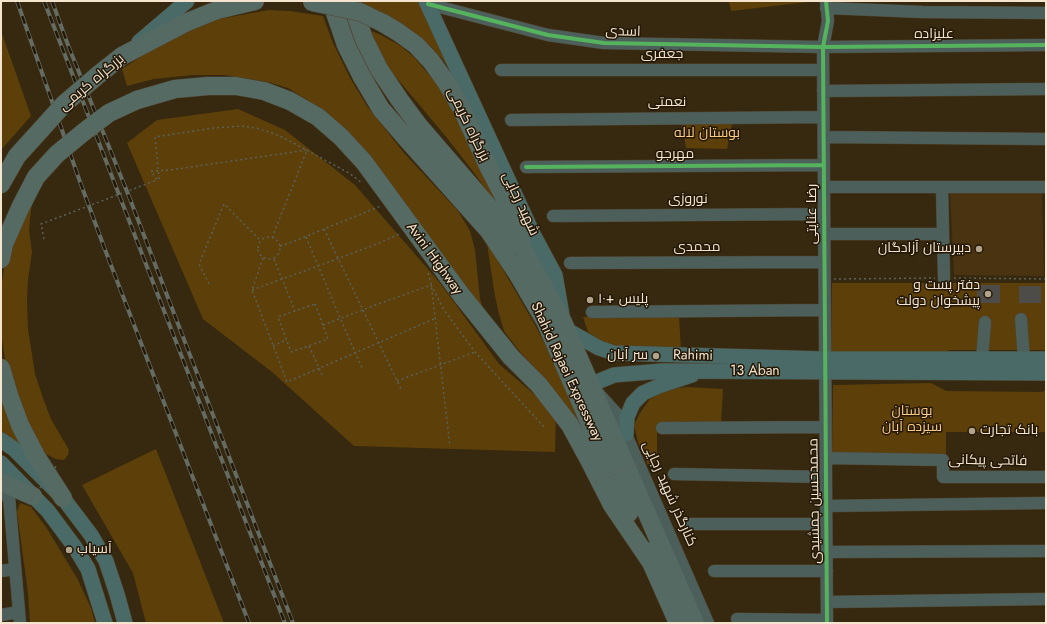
<!DOCTYPE html>
<html>
<head>
<meta charset="utf-8">
<style>
	body { margin:0 }
	#map { position:relative; width:1047px; height:624px; overflow:hidden; background:#362910; font-family:Jost,sans-serif }
	canvas { display:block }
	.frame { position:absolute; inset:0; border:2px solid #f5e5cf; pointer-events:none }
</style>
</head>
<body>
<div id="map">
<canvas width="1047" height="624"></canvas>
<div class="frame"></div>
</div>
<script>
const c = document.querySelector('canvas').getContext('2d');
c.lineJoin = 'round';
function fill(path, color) { c.fillStyle = color; c.fill(path, 'evenodd'); }
const poly = rows => new Path2D(rows.map(r => 'M' + r).join(''));
function strokePath(path, color, width, dash) { c.strokeStyle = color; c.lineWidth = width; c.lineCap = dash ? 'butt' : 'round'; c.setLineDash(dash || []); c.stroke(path); }
function write(font, color, halo, rows, align = 'center') {
  c.font = font + ' Jost,Cairo,sans-serif'; c.lineWidth = 3; c.setLineDash([]); c.textBaseline = 'middle'; c.strokeStyle = halo; c.fillStyle = color; for (const [text, x, y, turn = 0] of rows) {
    c.save(); c.translate(x, y); c.rotate((+turn || 0) * Math.PI / 180); c.textAlign = isNaN(turn) ? turn : align; if (halo) c.strokeText(text, 0, 0); c.fillText(text, 0, 0); c.restore();
  }
}
fill(poly([
	[950,192,1042,192,1044,276,954,275]
]), '#4a3310');
fill(poly([
	[359,1,420,1,458,81,442,59,429,45,408,28,388,15,369,8,360,4],
	[729,1,817,1,731,11],
	[269,10,290,11,323,16,333,43,350,78,367,106,404,153,458,211,470,231,475,250,480,299,485,315,335,121,309,101,288,88,268,82,225,75,192,75,154,79,127,86,122,69,145,54,208,21],
	[369,30,381,35,399,45,414,57,439,87,448,101,503,215,475,174,447,138,417,102,393,74,384,60],
	[1,31,31,116,1,150],
	[238,109,285,130,355,185,440,283,499,364,556,413,555,452,354,446,272,372,203,319,127,143,157,120],
	[681,119,733,119,727,149,686,148],
	[35,194,31,210,29,230,32,252,28,280,27,301,28,329,35,374,43,398,51,419,69,450,68,455,64,460,56,459,40,451,8,379,2,339,1,288,7,251],
	[487,244,494,254,535,325,554,362,603,466,535,368,520,352,504,331,499,314,495,296],
	[832,283,1046,283,1046,350,949,350,940,357,831,355],
	[679,316,681,350,605,346,588,332,583,317],
	[931,383,946,391,1042,392,1046,390,1046,432,946,432,946,457,832,455,833,385],
	[1,385,29,451,1,434],
	[686,387,723,389,721,424,658,424,657,435,657,460,648,465,639,446,634,425,640,413,650,399,665,390],
	[156,449,224,623,146,623,133,573,82,485],
	[20,503,31,507,46,527,77,578,91,608,95,623,30,623,28,593,17,512]
]), '#5d3f09');
fill(poly([
	[977,285,1000,285,1000,303,977,303],
	[1019,286,1041,286,1041,303,1019,303]
]), '#4d4c48');
const minor = poly([
	[826,1,828,21,823,47,827,623],
	[428,4,548,35,604,43,823,47,1046,45],
	[826,8,922,12,1046,13],
	[501,70,823,70],
	[823,91,1046,89],
	[511,120,823,117],
	[824,137,1046,139],
	[526,167,824,165],
	[824,187,1046,187],
	[942,187,944,278],
	[553,216,824,214],
	[824,234,943,234],
	[570,263,824,262],
	[592,312,825,310],
	[1021,319,1024,359],
	[982,359,985,322],
	[598,393,617,414,708,623],
	[662,428,825,427],
	[826,458,943,460,943,477,1046,477],
	[674,474,826,477],
	[1,494,9,497,20,623],
	[826,506,1046,503],
	[691,524,826,524],
	[827,552,1046,551],
	[1,571,15,569],
	[714,571,827,571],
	[827,602,1046,599],
	[1,615,19,612],
	[737,619,827,620]
]);
const major = poly([
	[426,1,533,234,555,275,562,315],
	[139,42,187,1],
	[567,330,599,348,614,353,825,359,1046,359],
	[580,389,614,375,662,371,1046,373],
	[626,434,627,417,633,403,643,393,659,386,692,375],
	[1,440,14,449,63,498,91,535,106,561,117,594,125,623],
	[1,463,48,511,74,546,88,569,105,623]
]);
const highway = poly([
	[331,1,346,45,362,77,381,109,406,138,489,231,517,273,545,321,629,513],
	[351,1,364,39,379,69,399,99,419,126,500,220,523,249,563,322,695,623],
	[383,23,398,32,416,45,431,61,446,82,463,111,488,166,514,216,521,240],
	[122,56,185,23,217,10,255,1],
	[137,100,175,89,208,86,236,86,264,91,290,101,318,117,341,137,364,162,462,296,511,357,539,385,570,425,589,460,612,505,650,561],
	[1,184,17,156],
	[1,259,4,244,21,206,36,177],
	[1,368,9,395,20,425,36,456,63,498],
	[1,482,33,496],
	[646,551,678,623]
]);
strokePath(minor, '#514632', 13);
strokePath(major, '#514632', 16);
strokePath(highway, '#514632', 19);
strokePath(poly([
	[151,171,170,170,307,150],
	[159,179,155,137,213,128,242,126,256,128,272,133,284,138,349,173,362,183],
	[324,229,402,391],
	'258 248a11 11 0 1 1 22 0a11 11 0 1 1-22 0Z',
	[306,237,344,327,363,370],
	[273,238,275,230,307,150],
	[280,246,292,242,381,206],
	[263,258,252,290,287,382,434,319],
	[274,259,295,311],
	[428,273,429,276,431,283,450,446],
	[954,278,1046,279],
	[834,279,935,278],
	[209,284,199,264,224,204,261,241],
	[252,290,329,262,377,244,399,234],
	[315,304,328,339,291,352,278,317,315,304],
	[323,325,381,303,431,285,444,310,475,352,546,429],
	[273,346,286,340],
	[309,346,323,377],
	[397,381,475,352]
]), '#5b625a', 1.5, [2, 3]);
strokePath(minor, '#4c5f5b', 12);
strokePath(major, '#4a6a67', 15);
strokePath(highway, '#566a64', 18);
const rail = poly([
	[17,1,79,179,104,247,249,623],
	[44,1,285,623],
	[52,1,68,45,130,199,293,623]
]);
strokePath(rail, '#636b63', 4);
strokePath(rail, '#231807', 2.5, [8]);
const highwayBridge = poly([
	[312,2,360,12,383,23],
	[17,156,37,134,64,104,98,75,122,56],
	[36,177,57,154,85,131,109,113,137,100]
]);
strokePath(highwayBridge, '#514632', 19, []);
strokePath(poly([
	[44,239,41,224,157,180,151,171],
	[595,483,644,461],
	[28,504,57,465]
]), '#5b625a', 1.5, [2, 3]);
strokePath(highwayBridge, '#566a64', 18);
strokePath(poly([
	[826,1,828,21,823,47,827,623],
	[428,4,548,35,604,43,823,47,1046,45],
	[526,167,824,165]
]), '#56b35d', 4);
for (const [x, y, r, color] of [
	[979,249,4,"#b2a38c"],
	[988,294,4,"#b2a38c"],
	[590,300,4,"#b2a38c"],
	[656,356,4,"#b2a38c"],
	[972,431,4,"#b2a38c"],
	[69,550,4,"#b2a38c"]
]) { const dot = new Path2D(); dot.arc(x, y, r, 0, 2 * Math.PI); c.fillStyle = color; c.fill(dot); strokePath(dot, '#231807', 1.5); }
write('14px', '#f5e5cf', '#231807', [
	["اسدی",623,32,2],
	["علیزاده",934,35],
	["جعفری",662,55],
	["بزرگراه کریمی",92,83,-40],
	["نعمتی",667,103],
	["بزرگراه کریمی",468,125,64],
	["مهرجو",675,155],
	["نوروزی",688,200],
	["شهید رجایی",520,204,65],
	["رضا عنایتی",813,214,-90],
	["محمدی",697,248],
	["Avini Highway",434,259,54],
	["Rahimi",693,356,1],
	["Shahid Rajaei Expressway",566,372,65],
	["13 Aban",755,372],
	["فاتحی پیکانی",988,461,1],
	["کنارگذر شهید رجایی",669,494,66],
	["محمدحسین جمشیدی",815,501,-91]
]);
write('14px', '#fecc83', '#231807', [
	["بوستان لاله",707,134],
	["بوستان",912,412],
	["سیزده آبان",912,428]
]);
write('14px', '#f5e5cf', '#231807', [
	["دبیرستان آزادگان",971,249],
	["دفتر پست و",980,286],
	["پیشخوان دولت",980,302],
	["پلیس +۱۰",598,300,"left"],
	["سر آبان",648,356],
	["بانک تجارت",980,431,"left"],
	["آسیاب",77,550,"left"]
], 'right');
</script>
</body>
</html>
